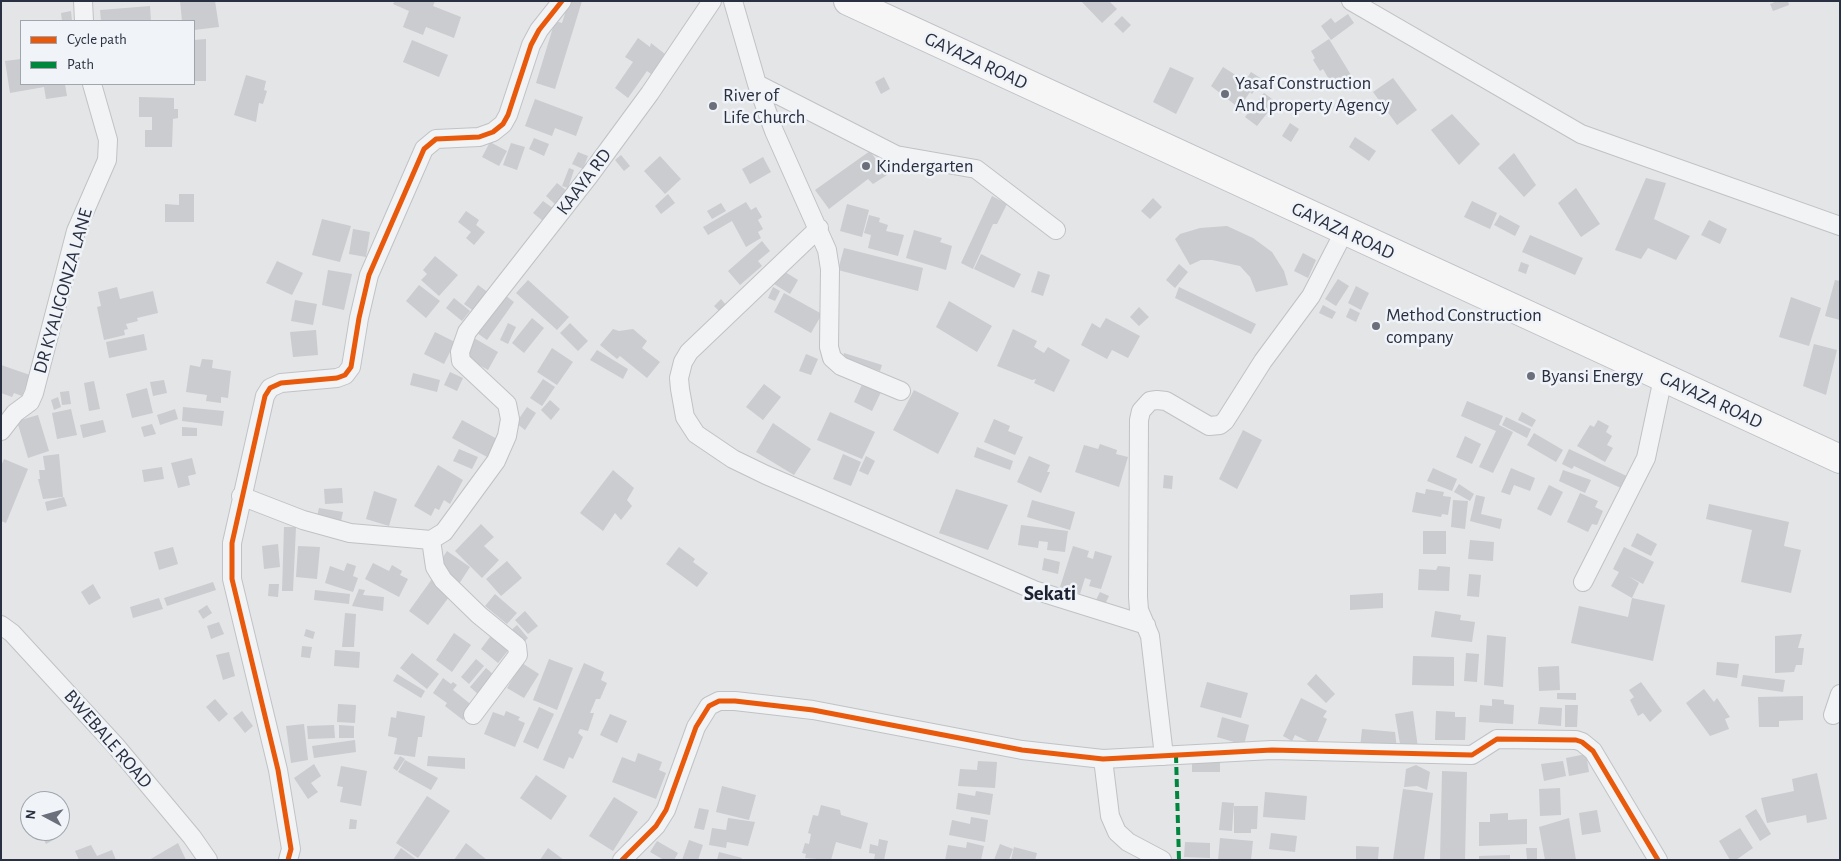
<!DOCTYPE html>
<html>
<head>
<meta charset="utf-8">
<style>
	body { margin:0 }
	#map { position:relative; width:1841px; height:861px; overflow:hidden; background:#e3e5e7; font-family:"Alegreya Sans",sans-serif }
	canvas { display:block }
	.frame { position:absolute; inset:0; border:2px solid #293041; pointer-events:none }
	.legend { position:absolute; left:20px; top:20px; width:175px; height:65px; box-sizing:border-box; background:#f0f3f7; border:1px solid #a0a5ae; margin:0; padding:6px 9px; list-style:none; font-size:15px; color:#293041 }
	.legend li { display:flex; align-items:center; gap:10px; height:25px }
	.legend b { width:25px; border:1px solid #a0a5ae }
	.north { position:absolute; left:20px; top:791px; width:50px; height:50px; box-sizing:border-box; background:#f0f3f7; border:1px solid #a0a5ae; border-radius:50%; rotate:276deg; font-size:14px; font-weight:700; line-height:20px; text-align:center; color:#293041 }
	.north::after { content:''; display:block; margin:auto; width:18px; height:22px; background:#6a6f7b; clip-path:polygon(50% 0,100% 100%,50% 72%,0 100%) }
</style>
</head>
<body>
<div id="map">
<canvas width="1841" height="861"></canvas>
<div class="frame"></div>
<ul class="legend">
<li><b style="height:6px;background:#e8590c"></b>Cycle path</li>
<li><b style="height:6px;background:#00873e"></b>Path</li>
</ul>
<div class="north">N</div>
</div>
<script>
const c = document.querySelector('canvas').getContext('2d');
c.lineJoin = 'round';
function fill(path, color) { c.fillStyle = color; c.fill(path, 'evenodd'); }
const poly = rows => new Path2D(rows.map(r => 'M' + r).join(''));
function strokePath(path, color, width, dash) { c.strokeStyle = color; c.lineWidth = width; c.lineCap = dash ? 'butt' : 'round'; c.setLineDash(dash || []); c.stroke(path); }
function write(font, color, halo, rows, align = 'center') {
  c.font = font + ' "Alegreya Sans",sans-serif'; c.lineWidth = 5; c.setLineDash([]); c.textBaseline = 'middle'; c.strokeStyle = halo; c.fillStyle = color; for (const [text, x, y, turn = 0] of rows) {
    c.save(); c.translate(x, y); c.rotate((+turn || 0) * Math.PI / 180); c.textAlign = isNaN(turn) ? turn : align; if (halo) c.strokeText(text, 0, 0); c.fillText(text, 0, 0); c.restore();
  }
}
fill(poly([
	[180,1,215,1,219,27,194,30,194,21,182,21],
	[395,1,435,1,433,6,461,17,454,38,426,27,423,35,403,27,409,11,393,4],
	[569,1,582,1,555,89,536,83,555,21,562,23],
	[1081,1,1109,1,1117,9,1102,23],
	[1777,1,1788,1,1789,5,1773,11,1770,4],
	[150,6,151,21,101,21,100,10],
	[71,11,72,21,62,21,61,13],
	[1348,14,1354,23,1331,40,1321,26,1331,18,1335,23],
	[1122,16,1131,25,1123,33,1114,24],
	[638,38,650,47,651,43,665,54,651,74,647,71,628,98,615,88,633,62,625,57],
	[206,39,206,81,194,81,194,40],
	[1329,39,1351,75,1333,86,1323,69,1320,71,1313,60,1315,58,1311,51],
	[412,40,448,55,439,77,403,62],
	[21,59,21,84,65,84,67,96,46,99,44,87,10,93,5,61],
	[1170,67,1194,78,1176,114,1153,102],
	[1223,67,1245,81,1251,72,1262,79,1252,94,1250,92,1239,108,1211,86],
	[246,75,266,81,264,90,267,91,263,104,259,103,256,122,234,115],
	[884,77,890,89,881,94,875,82],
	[1393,78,1417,110,1397,125,1373,92],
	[1264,93,1276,102,1257,126,1245,117],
	[139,97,174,98,174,109,178,109,178,118,173,119,172,147,145,147,145,130,152,130,152,117,139,117],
	[535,99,583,117,576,136,555,128,552,136,525,126],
	[1452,114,1480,144,1459,165,1431,130],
	[1290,123,1299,129,1291,142,1282,136],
	[1355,137,1376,151,1369,161,1349,147],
	[534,138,549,144,544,156,529,149],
	[490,142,507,151,499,166,482,157],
	[511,143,525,147,517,170,503,165],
	[870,151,887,175,873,184,868,179,829,209,815,190],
	[578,152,588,156,583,169,572,164],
	[1514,153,1536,185,1524,197,1498,168],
	[621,155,630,166,624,171,615,160],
	[660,156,681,179,665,194,644,171],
	[763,157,771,172,750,184,742,169],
	[569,168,574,170,568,188,562,186],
	[1646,178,1666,183,1654,219,1690,236,1676,260,1648,248,1641,259,1615,250],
	[557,183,567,191,556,205,546,196],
	[1576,188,1600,224,1581,237,1558,203],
	[179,194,194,194,194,222,165,222,165,204,179,205],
	[668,194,675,203,661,214,655,206],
	[992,196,1007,204,997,224,993,224,973,269,961,263],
	[1153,198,1162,207,1150,219,1141,211],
	[543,201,554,209,543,221,533,213],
	[1472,201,1497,213,1490,229,1464,217],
	[746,202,751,210,756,207,762,217,758,220,763,229,758,232,761,238,746,247,732,221,708,235,703,227],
	[721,203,726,211,712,219,707,211],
	[847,204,869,210,862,237,840,231],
	[466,211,479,220,476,225,485,232,474,245,466,238,471,232,458,222],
	[869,215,880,218,879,222,888,225,886,231,904,235,898,256,868,248,871,235,864,233],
	[1500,215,1520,226,1515,236,1494,225],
	[322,219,351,226,340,262,312,255],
	[1709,220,1727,229,1720,244,1701,235],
	[1227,226,1253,238,1272,252,1284,271,1288,285,1256,292,1250,277,1240,266,1212,260,1201,260,1190,265,1175,239,1180,234,1200,228],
	[353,229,370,232,366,257,349,254],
	[914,230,942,238,940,242,952,246,946,270,906,258],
	[1530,235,1583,258,1575,275,1522,252],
	[762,241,770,251,758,261,762,266,740,285,728,271],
	[844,248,923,268,918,291,838,270],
	[1303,253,1316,260,1308,278,1294,271],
	[981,254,1021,274,1014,288,974,269],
	[435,256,458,275,439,296,421,280,427,274,423,270],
	[277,261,303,273,292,295,266,283],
	[1521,262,1529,265,1526,274,1518,271],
	[1179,264,1188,272,1175,288,1166,280],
	[328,270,352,274,344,310,322,305],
	[782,270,798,280,790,294,774,284],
	[1038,271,1050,275,1043,296,1031,292],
	[1338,279,1349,286,1336,306,1325,299],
	[528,280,569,317,557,330,516,293],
	[1835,280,1840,281,1840,320,1825,316],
	[419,285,440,301,426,318,406,301],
	[478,285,489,293,475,312,464,304],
	[1356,286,1369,293,1361,310,1348,303],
	[117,287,120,299,153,291,158,313,137,318,138,321,126,324,128,329,124,330,125,335,104,340,97,307,101,306,98,292],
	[773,287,780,291,775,301,768,298],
	[1179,287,1256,324,1251,334,1175,298],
	[501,292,514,302,487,340,473,330],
	[784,293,822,314,811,333,774,312],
	[1791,297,1821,308,1809,346,1779,337],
	[454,298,470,311,462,321,446,308],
	[721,299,726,305,719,311,714,306],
	[295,300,317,304,313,325,291,321],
	[949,301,992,326,977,352,936,327],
	[1323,305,1336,312,1332,319,1319,313],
	[1139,307,1149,317,1139,326,1130,317],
	[1350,308,1360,313,1356,322,1346,317],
	[532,318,544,328,524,353,512,343],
	[1106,318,1140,336,1128,358,1112,350,1107,359,1081,345,1092,323,1100,328],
	[508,323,516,327,508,344,500,340],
	[570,323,588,341,578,351,560,333],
	[613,329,619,331,633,329,647,341,642,348,660,362,647,378,620,356,617,359,600,345],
	[1013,329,1037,341,1034,347,1044,353,1048,347,1070,360,1054,392,1034,383,1036,379,1032,380,997,366],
	[316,330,318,355,293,357,290,332],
	[435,332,455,342,444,364,424,354],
	[144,334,147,350,109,358,106,342],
	[474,338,498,352,488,370,463,356],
	[1814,344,1837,350,1826,395,1803,386],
	[552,348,573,362,557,385,537,372],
	[597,350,628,369,623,379,590,360],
	[844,353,882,365,880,371,842,359],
	[806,354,818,359,811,375,799,371],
	[202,359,213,360,212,368,231,371,228,398,221,397,221,403,206,401,207,395,186,392,190,365,200,367],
	[1,365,30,375,22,396,14,393,12,397,1,393],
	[450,372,463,378,457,391,444,385],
	[413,373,440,380,437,392,410,385],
	[543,379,555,387,542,406,530,398],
	[164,380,167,393,153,396,150,382],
	[864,380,883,388,872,411,854,402],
	[94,381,100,409,89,411,84,383],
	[764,384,781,397,763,420,746,407],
	[147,388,153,413,132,418,126,394],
	[914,390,959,413,938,454,893,430],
	[69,391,71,404,62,405,60,392],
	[58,397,61,407,54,410,51,400],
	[550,400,560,409,551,420,541,410],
	[1467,401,1503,416,1499,425,1513,432,1493,473,1479,467,1496,431,1461,416],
	[183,407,224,411,222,426,182,421],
	[527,407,536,413,525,430,516,423],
	[71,409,77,435,57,439,52,413],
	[175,409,178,419,160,425,157,415],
	[830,412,875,432,862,459,817,440],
	[1522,412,1536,420,1532,427,1518,420],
	[38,415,49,451,28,458,17,421],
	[1506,417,1531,429,1527,438,1502,425],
	[994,419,1010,426,1008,431,1023,437,1015,455,984,442],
	[103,420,106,432,83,438,80,425],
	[462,420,499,440,489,458,452,438],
	[1598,420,1609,426,1606,432,1612,436,1607,445,1613,448,1605,462,1577,446,1590,425,1594,427],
	[773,423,811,449,794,475,756,452],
	[152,424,156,434,144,437,141,427],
	[182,427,197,428,197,436,182,436],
	[1243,430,1262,440,1237,489,1219,479],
	[1534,433,1563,450,1556,462,1527,445],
	[1465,436,1481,444,1472,464,1456,457],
	[1100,444,1117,450,1116,454,1128,457,1119,487,1075,472,1084,445,1098,449],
	[977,447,1013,461,1010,470,974,457],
	[459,449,478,457,472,469,453,461],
	[1569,449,1631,478,1625,490,1574,466,1572,469,1562,464],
	[59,454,63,497,43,499,38,479,40,479,39,470,45,470,43,456],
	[843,454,861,462,851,486,833,479],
	[866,456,875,461,868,475,859,471],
	[1029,456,1050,465,1047,472,1050,472,1041,493,1017,482],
	[192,458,196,474,188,476,190,485,178,488,171,463],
	[4,459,28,469,6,523,1,521,1,466],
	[438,465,463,480,450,504,444,500,439,510,435,508,431,516,414,506],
	[162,467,164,479,144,482,142,470],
	[1433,468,1457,479,1452,491,1427,481],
	[1511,468,1535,478,1530,491,1514,485,1510,495,1501,492],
	[613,470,634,488,627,500,632,506,621,520,615,513,603,531,580,513],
	[1563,470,1591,480,1585,493,1559,481],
	[1164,475,1173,476,1172,489,1163,488],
	[1459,484,1474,494,1470,501,1454,492],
	[1549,485,1563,492,1551,516,1537,509],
	[342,488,343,503,325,504,324,489],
	[956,489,1008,505,988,550,939,533],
	[1426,489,1444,492,1443,496,1451,497,1448,515,1442,514,1441,517,1412,512,1416,492,1425,494],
	[374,491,397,499,389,526,366,519],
	[1580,493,1598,501,1595,507,1603,511,1597,525,1592,524,1588,532,1567,522],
	[1476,495,1485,497,1481,514,1502,519,1500,529,1470,521],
	[64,497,67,506,47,511,45,502],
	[1032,500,1075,512,1070,530,1027,517],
	[1453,500,1468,501,1465,529,1451,527],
	[1709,504,1789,522,1784,546,1801,550,1791,593,1741,582,1752,530,1706,519],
	[319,508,343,512,341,521,317,517],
	[481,524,494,537,484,546,499,560,482,578,455,551],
	[1021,525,1068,531,1065,552,1047,550,1048,542,1039,541,1038,548,1018,545],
	[284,527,296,527,293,591,282,591],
	[1423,531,1446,531,1446,554,1423,554],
	[1637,533,1657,544,1651,556,1631,546],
	[1470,540,1494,542,1493,561,1468,559],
	[278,544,280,567,264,569,262,546],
	[298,546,320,547,317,579,296,577],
	[1073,546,1089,551,1087,557,1093,559,1095,551,1112,556,1101,589,1089,586,1091,580,1085,578,1080,594,1060,587],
	[173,547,178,564,159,570,154,552],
	[679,547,695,559,693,562,708,573,697,587,666,564],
	[1624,547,1654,562,1643,584,1628,576,1639,583,1632,598,1611,586,1619,572,1613,569],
	[447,551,470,567,459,584,436,568],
	[1044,558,1060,562,1058,574,1042,570],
	[507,561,522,578,501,596,486,579],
	[347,563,356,566,353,576,358,578,353,592,325,583,330,566,344,571],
	[373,563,389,571,392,565,402,571,400,575,408,579,399,597,365,579],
	[1438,566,1450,567,1449,591,1418,590,1419,569,1436,570],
	[1469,574,1481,575,1479,597,1467,596],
	[432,579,452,593,428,625,409,611],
	[213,582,216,590,167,606,164,598],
	[93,584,101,598,89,605,81,592],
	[269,584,279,584,278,597,268,596],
	[359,589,365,590,363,595,384,597,383,611,352,606],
	[315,590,350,594,349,604,314,600],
	[1100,592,1109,596,1105,604,1096,600],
	[1383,593,1383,608,1350,610,1350,595],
	[495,594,517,613,507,624,485,606],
	[159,598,163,609,133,618,130,607],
	[1632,598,1665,605,1653,661,1571,643,1579,606,1628,617],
	[207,605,212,613,203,619,198,611],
	[525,611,538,626,528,634,515,620],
	[1435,611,1461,615,1460,620,1475,622,1472,642,1431,637],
	[345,613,356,614,354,647,342,647],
	[219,622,224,634,211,639,207,626],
	[517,625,528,638,520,646,508,633],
	[306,629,315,632,313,639,304,636],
	[454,633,471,645,452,672,436,660],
	[493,633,511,647,498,663,481,649],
	[1802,634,1798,648,1804,648,1802,665,1796,665,1794,672,1775,673,1775,636],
	[1487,635,1506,637,1503,687,1484,685],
	[302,646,312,647,310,658,301,657],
	[335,650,360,652,359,668,334,666],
	[229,652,235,676,223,680,216,655],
	[412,653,439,674,427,689,400,668],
	[1466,653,1479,654,1477,682,1464,681],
	[1413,656,1454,657,1454,686,1412,685],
	[476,659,484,666,469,684,461,677],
	[549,659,573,668,557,710,533,700],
	[1717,662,1739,664,1737,678,1716,675],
	[522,663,539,674,524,698,507,688],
	[584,663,604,672,601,680,607,683,600,699,596,699,590,713,594,713,588,731,580,729,578,733,583,737,573,759,569,757,564,769,543,760],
	[1559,666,1560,690,1539,691,1538,667],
	[486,668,494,675,478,694,470,687],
	[397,674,425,691,421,698,393,681],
	[1316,674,1335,694,1326,703,1307,684],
	[1743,675,1785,680,1783,692,1741,686],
	[443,678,451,684,453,682,457,685,453,690,473,706,463,720,445,706,447,703,433,693],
	[1207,682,1248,693,1241,718,1200,707],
	[1641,682,1662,711,1650,722,1643,713,1638,716,1630,700,1634,697,1629,690],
	[1704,689,1714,702,1717,698,1730,717,1725,719,1729,729,1710,736,1686,703],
	[1557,693,1576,693,1576,700,1557,699],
	[1803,696,1803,720,1779,721,1779,727,1759,727,1758,697],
	[1301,698,1327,711,1323,717,1327,719,1316,745,1295,735,1292,741,1283,736],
	[215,699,228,714,219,722,206,707],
	[1492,699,1504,700,1504,704,1514,705,1513,724,1479,722,1480,705,1492,706],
	[338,704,356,705,355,723,337,722],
	[1565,705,1578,705,1577,727,1565,727],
	[539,707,554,714,538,749,523,742],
	[1540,707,1562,708,1561,726,1538,724],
	[242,711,253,726,245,733,233,718],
	[397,711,425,716,422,737,418,737,415,757,394,754,397,738,388,736,391,717,396,718],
	[506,711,520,717,518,720,525,723,515,747,484,734,493,712,504,716],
	[1413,711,1418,748,1401,750,1395,714],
	[1436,711,1455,712,1455,717,1466,717,1465,740,1435,740],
	[610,714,627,721,617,743,600,735],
	[1222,717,1249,725,1244,745,1217,737],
	[304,724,308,760,291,763,286,726],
	[334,725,335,738,308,739,307,726],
	[339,725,354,726,354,738,339,738],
	[1362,729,1395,732,1397,749,1360,748],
	[355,740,356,752,314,758,312,746],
	[638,753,662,762,659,770,666,773,656,799,612,782,622,757,635,762],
	[1586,754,1589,772,1569,776,1566,758],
	[400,756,405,759,397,771,393,768],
	[428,756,465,758,465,769,427,766],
	[1192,757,1220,758,1220,772,1192,772],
	[405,760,438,778,431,790,398,772],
	[978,761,997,762,995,788,958,786,960,769,977,770],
	[1563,761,1566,776,1544,781,1541,764],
	[314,764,321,776,311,783,318,792,308,799,294,778],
	[1416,765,1430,772,1427,790,1417,786,1404,787,1406,769],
	[341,766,367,771,361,806,340,802,343,787,337,786],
	[1442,771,1467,772,1465,860,1440,860],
	[1817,773,1827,819,1807,823,1806,815,1767,823,1761,798,1794,791,1792,779],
	[536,775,567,796,551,820,520,798],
	[722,786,756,795,749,820,716,812],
	[1560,788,1561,815,1540,816,1539,789],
	[1403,789,1433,793,1424,860,1393,860],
	[976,791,993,794,990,815,956,809,958,793,975,796],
	[1265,792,1307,796,1305,820,1263,817],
	[427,796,450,811,418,858,396,843],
	[614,797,638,812,613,851,589,836],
	[1222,802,1234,803,1232,831,1219,830],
	[821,805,840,810,841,815,868,823,861,849,836,842,831,860,805,858,806,854,802,853,805,843,809,844,811,834,808,833,813,815,818,816],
	[1234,806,1258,806,1257,829,1251,829,1251,833,1234,833],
	[699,808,709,810,704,830,694,828],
	[1756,809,1771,834,1760,841,1745,816],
	[1597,810,1601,832,1582,835,1579,813],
	[1508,813,1508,820,1527,819,1527,844,1479,846,1479,822,1490,822,1490,814],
	[971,817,988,820,985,842,949,835,952,820,970,824],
	[728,818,755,822,748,846,727,842,726,848,709,845,712,828,726,830],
	[1569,818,1576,860,1545,860,1539,827],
	[350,819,357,820,356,829,349,829],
	[1740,828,1753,848,1736,860,1730,860,1719,841],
	[40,831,51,831,55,839,46,844],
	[1271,833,1297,836,1295,852,1269,849],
	[1220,838,1253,841,1251,860,1218,860],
	[879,839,888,841,884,860,874,860,875,854,869,853,870,844,878,846],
	[689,840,703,845,698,860,682,860],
	[657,841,678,853,674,860,664,860,650,852],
	[967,842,984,846,981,860,945,860,948,845,966,848],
	[1185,842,1210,843,1210,858,1184,857],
	[178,843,186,860,149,860],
	[466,843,487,860,454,860],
	[1000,844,1013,849,1009,860,994,860],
	[91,845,97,856,112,850,116,860,79,860,75,851],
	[1356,846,1379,847,1378,859,1356,859],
	[1014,847,1037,853,1035,860,1011,860],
	[401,848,417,860,393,860],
	[548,848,564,860,540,860],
	[1526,848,1537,848,1537,860,1527,860],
	[719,852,742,858,741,860,717,860],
	[1510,855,1510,860,1479,860,1479,856]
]), '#cacccf');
const minor = poly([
	[83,1,84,21],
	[733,1,757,84,774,131,827,250,830,269,829,347,832,358,841,366,901,391],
	[1351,1,1581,134,1840,226],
	[757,84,896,155,976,169,1056,230],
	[819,228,689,352,683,362,679,378,680,389,685,417,696,434,733,459,766,475,1034,590,1146,625],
	[1,431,15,413,30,402,34,393,76,231,107,160,108,140,92,84],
	[241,496,303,520,350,533,431,540,444,532,496,461,507,436,510,419,507,404,461,361,460,352,467,332,589,176,650,93,712,1],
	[431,540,435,567,443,580,479,615,517,646,518,655,473,715],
	[1583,582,1646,458,1663,378],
	[1,625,12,633,115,745,192,837,208,860],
	[1833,715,1840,694],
	[1164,756,1150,636,1139,610,1138,597,1139,420,1141,411,1150,401,1157,400,1166,401,1209,426,1220,425,1225,421,1263,361,1311,296,1344,232],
	[1103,759,1110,816,1117,832,1128,842,1162,860],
	[288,860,291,849,278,770,232,579,232,543,265,396,270,388,281,383,337,378,345,375,351,367,359,318,369,275,424,149,436,139,479,137,493,132,503,124,508,115,531,45,539,30,562,1],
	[622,860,656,826,666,810,696,727,709,706,719,701,735,701,813,710,1022,750,1103,759,1272,750,1472,755,1497,739,1576,740,1582,742,1593,751,1658,860]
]);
const primary = poly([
	[848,1,1840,459]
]);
strokePath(minor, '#c0c2c5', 20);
strokePath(primary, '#bfc1c5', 30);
strokePath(minor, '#f2f3f4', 18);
strokePath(primary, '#f6f6f7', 28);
strokePath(poly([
	[1176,755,1179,860]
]), '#00873e', 4, [8, 4]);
strokePath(poly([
	[288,860,291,849,278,770,232,579,232,543,265,396,270,388,281,383,337,378,345,375,351,367,359,318,369,275,424,149,436,139,479,137,493,132,503,124,508,115,531,45,539,30,562,1],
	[622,860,656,826,666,810,696,727,709,706,719,701,735,701,813,710,1022,750,1103,759,1272,750,1472,755,1497,739,1576,740,1582,742,1593,751,1658,860]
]), '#e8590c', 5);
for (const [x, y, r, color] of [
	[1225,94,5,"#6a6f7b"],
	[713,106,5,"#6a6f7b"],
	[866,166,5,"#6a6f7b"],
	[1376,326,5,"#6a6f7b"],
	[1531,376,5,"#6a6f7b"]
]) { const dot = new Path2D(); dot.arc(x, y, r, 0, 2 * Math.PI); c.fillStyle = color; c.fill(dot); strokePath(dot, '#f0f3f7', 2); }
write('19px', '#293041', '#f0f3f7', [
	["GAYAZA ROAD",976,61,25],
	["KAAYA RD",584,182,-53],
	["GAYAZA ROAD",1343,231,25],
	["DR KYALIGONZA LANE",63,291,-74],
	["GAYAZA ROAD",1711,400,25],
	["BWEBALE ROAD",108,739,49]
]);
write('19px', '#293041', '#f0f3f7', [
	["Yasaf Construction",1235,83],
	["And property Agency",1235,105],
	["River of",723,95],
	["Life Church",723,117],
	["Kindergarten",876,166],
	["Method Construction",1386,315],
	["company",1386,337],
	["Byansi Energy",1541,376]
], 'left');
write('bold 21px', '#1c2231', '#f0f3f7', [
	["Sekati",1050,594]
]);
</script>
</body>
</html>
